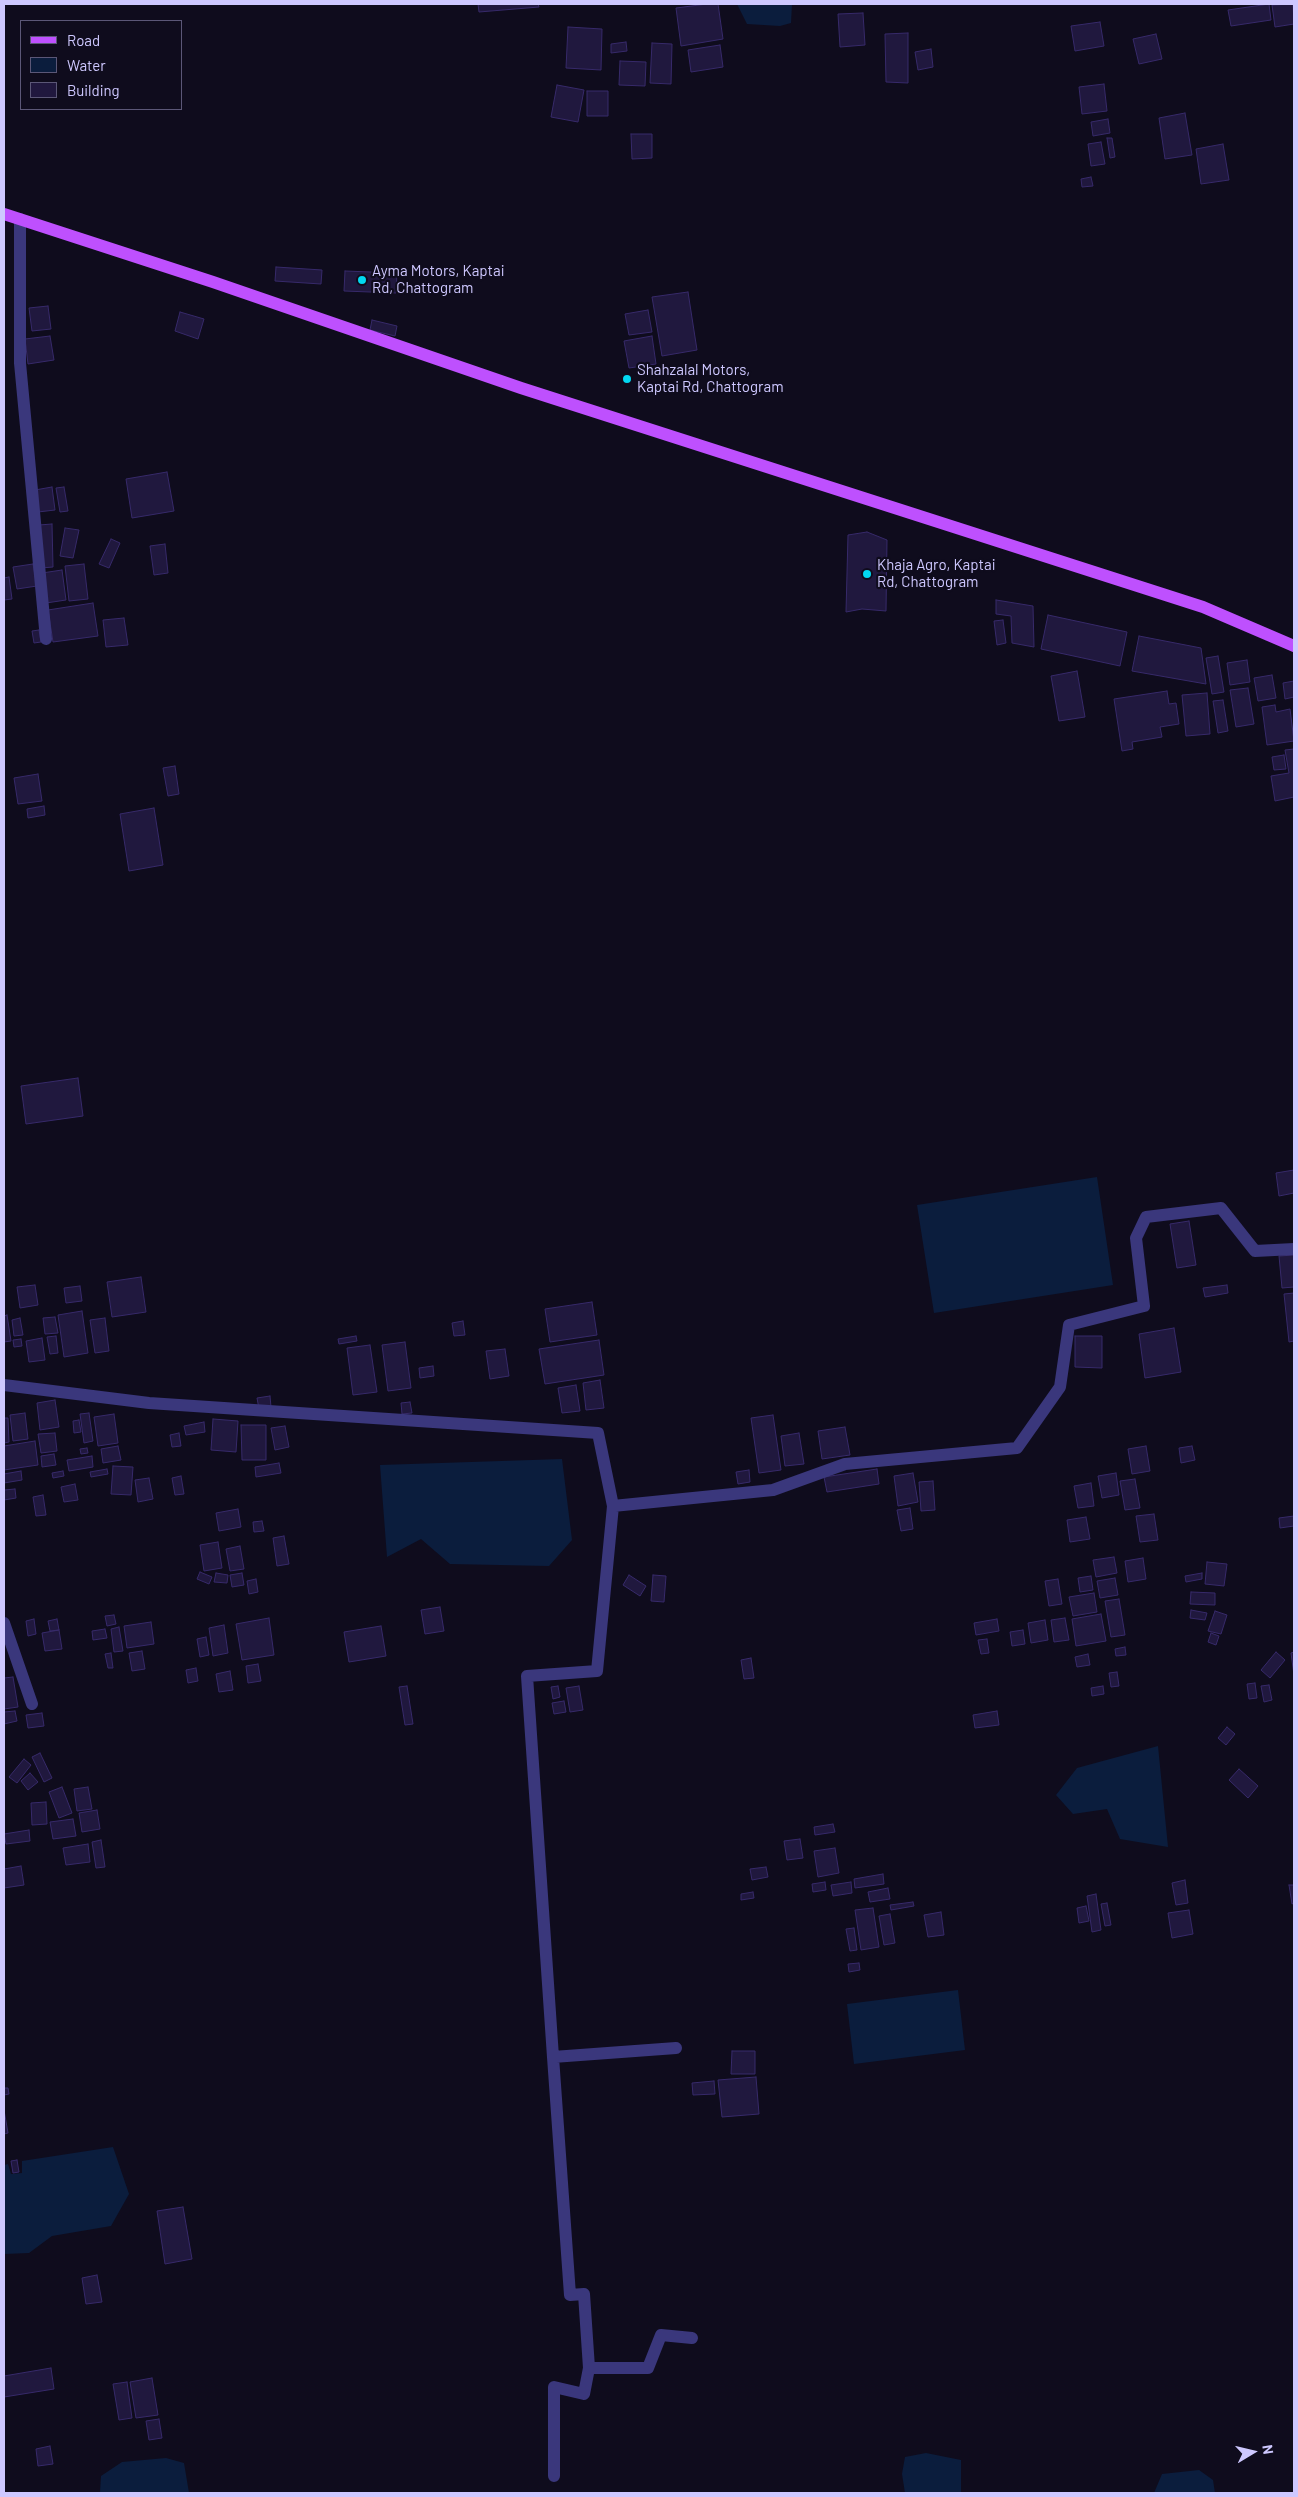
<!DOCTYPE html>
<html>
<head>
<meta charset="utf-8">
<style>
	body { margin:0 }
	#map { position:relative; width:1298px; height:2497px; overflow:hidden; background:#0f0c1d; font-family:Barlow,sans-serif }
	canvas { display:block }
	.frame { position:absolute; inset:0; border:5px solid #cec8ff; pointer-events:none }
	.legend { position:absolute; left:20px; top:20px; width:162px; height:90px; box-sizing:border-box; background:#0f0c1d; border:1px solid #5b5777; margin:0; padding:6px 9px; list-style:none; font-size:15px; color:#cec8ff }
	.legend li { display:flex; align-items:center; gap:10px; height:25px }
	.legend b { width:25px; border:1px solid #5b5777 }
	.north { position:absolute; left:1228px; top:2427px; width:50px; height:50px; -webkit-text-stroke:4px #0f0c1d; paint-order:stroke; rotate:81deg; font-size:14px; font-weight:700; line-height:20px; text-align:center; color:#cec8ff }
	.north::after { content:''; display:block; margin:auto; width:18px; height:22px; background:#cec8ff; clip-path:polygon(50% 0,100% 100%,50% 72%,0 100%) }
</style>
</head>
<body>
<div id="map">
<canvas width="1298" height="2497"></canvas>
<div class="frame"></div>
<ul class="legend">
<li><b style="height:6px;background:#be50fe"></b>Road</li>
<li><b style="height:14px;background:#0b1d3d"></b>Water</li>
<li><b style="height:14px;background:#20183e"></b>Building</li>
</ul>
<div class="north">N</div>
</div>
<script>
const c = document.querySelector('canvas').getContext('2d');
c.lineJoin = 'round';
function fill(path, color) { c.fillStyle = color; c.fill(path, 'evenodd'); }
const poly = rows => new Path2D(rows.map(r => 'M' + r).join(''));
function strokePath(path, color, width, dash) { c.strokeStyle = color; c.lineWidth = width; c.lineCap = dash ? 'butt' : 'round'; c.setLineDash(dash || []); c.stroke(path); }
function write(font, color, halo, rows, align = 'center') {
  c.font = font + ' Barlow,sans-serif'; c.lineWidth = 4.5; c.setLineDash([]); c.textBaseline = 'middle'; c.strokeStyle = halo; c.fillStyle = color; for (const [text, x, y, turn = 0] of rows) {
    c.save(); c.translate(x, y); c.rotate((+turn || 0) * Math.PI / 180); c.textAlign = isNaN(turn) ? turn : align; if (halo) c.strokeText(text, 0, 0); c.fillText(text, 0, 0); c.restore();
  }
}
fill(poly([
	[737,4,792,4,791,23,780,26,747,24],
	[1097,1177,1113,1285,934,1313,917,1205],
	[562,1459,572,1540,549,1566,450,1564,421,1539,387,1557,380,1465],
	[1158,1746,1168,1847,1120,1839,1107,1809,1073,1814,1056,1795,1077,1768],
	[958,1990,965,2050,854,2064,847,2004],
	[113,2147,129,2194,111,2226,52,2236,29,2253,4,2254,4,2165,8,2164,11,2174,22,2173,22,2161],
	[926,2453,961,2460,961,2493,905,2493,902,2474,905,2457],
	[166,2458,184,2463,189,2493,100,2493,101,2476,122,2462],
	[1199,2470,1213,2480,1215,2493,1154,2493,1162,2474]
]), '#0b1d3d');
const building = poly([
	[478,4,538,4,539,7,479,12,478,4],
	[707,4,718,4,723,39,681,46,676,8,707,4],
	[1269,4,1271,20,1231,26,1228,10,1269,4],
	[1293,4,1294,24,1275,27,1272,5,1293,4],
	[863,13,865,45,840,47,838,14,863,13],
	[1100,22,1104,46,1075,51,1071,26,1100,22],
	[568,27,602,29,601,70,566,68,568,27],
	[908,33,908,83,886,82,885,34,908,33],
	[1156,34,1162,59,1139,64,1133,39,1156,34],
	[626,42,627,51,611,53,611,44,626,42],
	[652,43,672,44,671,84,650,83,652,43],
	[720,45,723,67,691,72,688,50,720,45],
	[931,49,933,67,918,70,915,52,931,49],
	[620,61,646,62,645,86,619,85,620,61],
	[1104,84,1107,111,1082,114,1079,87,1104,84],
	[557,85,584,90,578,122,551,117,557,85],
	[587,91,608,91,608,116,587,116,587,91],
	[1185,113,1192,155,1165,159,1159,118,1185,113],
	[1108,119,1110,133,1093,136,1091,122,1108,119],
	[631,134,652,134,652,158,632,159,631,134],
	[1107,138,1112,138,1115,157,1110,158,1107,138],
	[1101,142,1105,164,1091,166,1088,144,1101,142],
	[1223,144,1229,180,1201,184,1196,149,1223,144],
	[1091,177,1093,186,1082,187,1081,179,1091,177],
	[276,267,322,270,321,284,275,281,276,267],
	[345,271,397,273,396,293,344,291,345,271],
	[688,292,697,350,662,356,652,297,688,292],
	[48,306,51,329,32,331,29,308,48,306],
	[648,310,652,332,629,335,625,314,648,310],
	[180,312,204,319,198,339,175,331,180,312],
	[372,320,397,326,395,336,370,330,372,320],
	[50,336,54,360,28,364,25,339,50,336],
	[652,336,656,364,629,368,624,341,652,336],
	[167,472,174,511,132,518,126,479,167,472],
	[52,487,55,510,38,512,35,490,52,487],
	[64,487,68,511,60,512,56,488,64,487],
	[52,524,53,567,41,568,39,525,52,524],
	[65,528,79,530,73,558,60,556,65,528],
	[867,532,887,540,886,611,862,609,846,612,848,535,867,532],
	[111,539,120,543,109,568,99,564,111,539],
	[165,544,168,573,154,575,150,546,165,544],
	[33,564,37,586,17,589,13,567,33,564],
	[84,564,88,599,69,601,65,566,84,564],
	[62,570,66,600,46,603,42,573,62,570],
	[9,577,12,599,4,600,4,578,9,577],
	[996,600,1033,606,1034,647,1012,643,1011,616,996,614,996,600],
	[93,603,98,636,53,642,48,610,93,603],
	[1048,615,1127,632,1120,666,1041,649,1048,615],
	[124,618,128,645,106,647,103,620,124,618],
	[1003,620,1006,643,997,645,994,621,1003,620],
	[39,630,41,642,34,643,32,631,39,630],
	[1139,636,1201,648,1206,684,1132,671,1139,636],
	[1218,656,1224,692,1212,694,1206,658,1218,656],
	[1247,660,1250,682,1230,685,1227,663,1247,660],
	[1077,671,1085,717,1059,721,1051,676,1077,671],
	[1272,675,1276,698,1258,701,1254,678,1272,675],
	[1294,681,1294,697,1285,699,1283,683,1294,681],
	[1248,688,1254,724,1236,727,1230,690,1248,688],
	[1167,691,1169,704,1176,703,1179,724,1160,727,1162,737,1132,742,1133,749,1122,751,1114,699,1167,691],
	[1207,693,1210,734,1186,736,1182,695,1207,693],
	[1223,700,1228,731,1218,733,1213,701,1223,700],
	[1275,705,1276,712,1290,709,1294,741,1267,745,1262,707,1275,705],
	[1294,749,1294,797,1275,801,1271,776,1289,773,1285,750,1294,749],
	[1284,755,1286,769,1274,770,1272,757,1284,755],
	[175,766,179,794,168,796,163,768,175,766],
	[38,774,42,801,18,804,14,778,38,774],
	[44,806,45,815,28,818,27,809,44,806],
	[154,808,163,865,129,871,120,814,154,808],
	[78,1078,83,1116,26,1124,21,1086,78,1078],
	[1294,1170,1294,1193,1279,1196,1276,1173,1294,1170],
	[1189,1221,1196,1265,1177,1268,1170,1224,1189,1221],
	[1294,1255,1294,1287,1282,1288,1279,1256,1294,1255],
	[141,1277,146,1312,112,1317,107,1282,141,1277],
	[35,1285,38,1305,20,1308,17,1287,35,1285],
	[1227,1285,1228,1293,1205,1297,1203,1288,1227,1285],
	[80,1286,82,1301,66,1303,64,1288,80,1286],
	[1294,1293,1294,1341,1289,1342,1284,1294,1294,1293],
	[592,1302,597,1335,550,1342,545,1309,592,1302],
	[82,1311,88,1353,64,1357,58,1315,82,1311],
	[7,1315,11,1341,4,1342,4,1316,7,1315],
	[55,1317,58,1333,45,1334,43,1318,55,1317],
	[20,1318,23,1335,14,1336,12,1320,20,1318],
	[105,1318,109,1351,95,1353,90,1320,105,1318],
	[463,1321,465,1335,454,1336,452,1323,463,1321],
	[1174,1328,1181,1372,1145,1378,1139,1334,1174,1328],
	[56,1336,58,1353,50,1354,47,1337,56,1336],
	[356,1336,357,1341,339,1344,338,1339,356,1336],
	[1075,1336,1102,1336,1102,1368,1075,1367,1075,1336],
	[42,1338,45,1360,29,1362,26,1341,42,1338],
	[21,1339,22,1346,14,1347,13,1340,21,1339],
	[599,1340,604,1375,545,1384,539,1349,599,1340],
	[405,1342,411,1388,388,1391,382,1345,405,1342],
	[370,1345,377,1392,353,1395,347,1348,370,1345],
	[505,1349,509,1376,490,1379,486,1351,505,1349],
	[433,1366,434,1376,420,1378,419,1368,433,1366],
	[600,1380,604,1408,586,1410,583,1383,600,1380],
	[576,1385,580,1411,562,1413,558,1388,576,1385],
	[270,1396,271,1407,259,1409,257,1398,270,1396],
	[55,1400,59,1427,40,1430,37,1403,55,1400],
	[410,1402,412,1413,402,1414,401,1403,410,1402],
	[25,1413,28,1439,13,1441,10,1415,25,1413],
	[89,1413,93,1441,84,1443,80,1414,89,1413],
	[114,1414,118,1443,98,1446,94,1417,114,1414],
	[773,1415,781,1470,759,1473,751,1418,773,1415],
	[4,1418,8,1418,9,1442,4,1443,4,1418],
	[213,1419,238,1421,236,1452,211,1450,213,1419],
	[79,1420,81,1432,74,1433,73,1421,79,1420],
	[204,1422,205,1432,186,1435,184,1426,204,1422],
	[241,1425,266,1425,266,1460,242,1460,241,1425],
	[285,1426,289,1447,275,1450,271,1428,285,1426],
	[845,1427,850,1455,822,1459,818,1431,845,1427],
	[55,1433,57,1451,41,1453,38,1434,55,1433],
	[179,1433,181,1446,172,1447,170,1435,179,1433],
	[799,1433,804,1464,785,1466,781,1436,799,1433],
	[35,1441,38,1465,4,1470,4,1446,35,1441],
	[118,1446,121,1460,103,1463,101,1449,118,1446],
	[1146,1446,1150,1471,1132,1474,1128,1449,1146,1446],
	[1192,1446,1195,1460,1181,1463,1179,1448,1192,1446],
	[87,1448,88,1453,81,1454,80,1449,87,1448],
	[54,1454,56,1465,42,1467,41,1456,54,1454],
	[92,1456,93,1467,69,1471,67,1460,92,1456],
	[279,1463,281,1473,256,1477,255,1467,279,1463],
	[113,1466,133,1467,131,1495,111,1494,113,1466],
	[107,1469,108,1474,91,1477,90,1472,107,1469],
	[877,1469,879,1484,827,1492,824,1477,877,1469],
	[749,1470,750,1482,738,1484,736,1472,749,1470],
	[21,1471,22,1480,4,1483,4,1474,21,1471],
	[63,1471,64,1476,53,1478,52,1473,63,1471],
	[913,1473,918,1502,898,1506,894,1476,913,1473],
	[1116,1473,1119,1495,1102,1498,1098,1476,1116,1473],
	[181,1476,184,1494,175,1495,172,1478,181,1476],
	[149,1478,153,1499,138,1502,135,1480,149,1478],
	[1135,1479,1140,1508,1125,1510,1120,1481,1135,1479],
	[933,1481,935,1510,921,1511,919,1482,933,1481],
	[1091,1483,1094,1506,1078,1508,1074,1486,1091,1483],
	[75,1484,78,1500,64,1502,61,1487,75,1484],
	[15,1489,16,1498,4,1500,4,1490,15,1489],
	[43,1495,46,1515,36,1516,33,1497,43,1495],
	[910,1508,913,1529,901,1531,897,1510,910,1508],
	[238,1509,241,1527,219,1531,216,1513,238,1509],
	[1154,1514,1158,1540,1140,1542,1136,1516,1154,1514],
	[1294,1516,1294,1526,1280,1528,1279,1518,1294,1516],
	[1086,1517,1090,1539,1070,1542,1067,1520,1086,1517],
	[262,1521,264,1531,254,1532,253,1522,262,1521],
	[284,1536,289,1564,277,1566,273,1538,284,1536],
	[218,1542,222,1568,204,1571,200,1545,218,1542],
	[240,1546,244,1569,230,1571,226,1549,240,1546],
	[1114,1557,1117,1573,1096,1577,1093,1560,1114,1557],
	[1143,1558,1146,1579,1128,1582,1125,1561,1143,1558],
	[1207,1562,1227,1564,1224,1586,1205,1584,1207,1562],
	[200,1572,212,1577,209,1584,197,1579,200,1572],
	[216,1573,228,1575,227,1583,214,1582,216,1573],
	[242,1573,244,1585,232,1587,230,1575,242,1573],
	[1202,1573,1202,1579,1186,1582,1185,1576,1202,1573],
	[629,1575,646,1586,640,1596,623,1585,629,1575],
	[653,1575,666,1576,664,1602,651,1601,653,1575],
	[1091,1576,1093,1590,1080,1592,1078,1578,1091,1576],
	[1115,1578,1118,1595,1100,1598,1097,1581,1115,1578],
	[256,1579,258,1592,249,1594,247,1581,256,1579],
	[1058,1579,1062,1604,1049,1606,1045,1581,1058,1579],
	[1191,1592,1215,1593,1215,1605,1190,1604,1191,1592],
	[1094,1593,1097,1612,1073,1616,1069,1597,1094,1593],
	[1119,1599,1125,1635,1111,1637,1105,1601,1119,1599],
	[440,1607,444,1631,425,1634,421,1610,440,1607],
	[1191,1610,1207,1613,1205,1620,1190,1618,1191,1610],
	[1215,1611,1227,1615,1221,1634,1208,1631,1215,1611],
	[1101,1614,1106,1641,1076,1646,1072,1619,1101,1614],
	[114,1615,116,1624,107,1626,105,1616,114,1615],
	[269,1618,274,1655,242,1660,236,1624,269,1618],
	[1065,1618,1069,1640,1054,1642,1051,1620,1065,1618],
	[34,1619,36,1634,28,1636,26,1621,34,1619],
	[57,1619,59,1630,50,1631,48,1621,57,1619],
	[997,1619,999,1631,976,1635,974,1623,997,1619],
	[1045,1620,1048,1640,1031,1643,1028,1623,1045,1620],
	[151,1622,154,1644,127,1648,124,1626,151,1622],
	[224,1625,228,1653,213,1656,209,1628,224,1625],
	[381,1626,386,1656,349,1662,344,1632,381,1626],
	[119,1627,123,1651,114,1652,111,1629,119,1627],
	[105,1629,107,1638,93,1640,92,1631,105,1629],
	[59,1630,62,1649,45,1651,42,1633,59,1630],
	[1023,1630,1025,1644,1012,1646,1010,1632,1023,1630],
	[1211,1633,1219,1636,1216,1645,1208,1642,1211,1633],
	[206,1637,209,1655,200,1657,197,1639,206,1637],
	[987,1639,989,1653,981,1654,978,1640,987,1639],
	[1125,1647,1126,1655,1116,1656,1115,1649,1125,1647],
	[142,1651,145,1669,132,1671,129,1653,142,1651],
	[1276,1652,1285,1660,1270,1678,1261,1670,1276,1652],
	[1294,1652,1294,1675,1291,1653,1294,1652],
	[111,1653,113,1668,108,1668,105,1654,111,1653],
	[1088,1654,1090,1665,1077,1667,1075,1657,1088,1654],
	[751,1658,754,1678,744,1679,741,1660,751,1658],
	[258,1664,261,1681,248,1683,246,1666,258,1664],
	[196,1668,198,1681,188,1683,186,1670,196,1668],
	[230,1671,233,1690,219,1692,216,1674,230,1671],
	[1117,1672,1119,1686,1111,1687,1109,1673,1117,1672],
	[13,1677,18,1707,4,1709,4,1678,13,1677],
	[1255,1683,1257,1698,1249,1699,1247,1684,1255,1683],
	[1269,1685,1272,1700,1264,1702,1261,1686,1269,1685],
	[407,1686,413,1724,405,1725,399,1687,407,1686],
	[558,1686,560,1697,553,1699,551,1687,558,1686],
	[579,1686,583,1710,570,1712,566,1688,579,1686],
	[1103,1686,1104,1694,1092,1696,1091,1688,1103,1686],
	[564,1701,566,1712,554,1714,552,1703,564,1701],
	[15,1711,17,1721,4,1724,4,1712,15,1711],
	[997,1711,999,1725,975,1728,973,1715,997,1711],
	[42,1713,44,1726,28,1728,26,1715,42,1713],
	[1227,1727,1235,1734,1226,1745,1218,1738,1227,1727],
	[40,1753,52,1778,44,1782,32,1757,40,1753],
	[24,1759,31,1765,17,1783,9,1777,24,1759],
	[1239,1769,1258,1786,1248,1798,1229,1780,1239,1769],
	[30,1773,38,1782,28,1790,21,1781,30,1773],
	[62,1787,72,1813,59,1818,49,1792,62,1787],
	[88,1787,92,1809,77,1811,74,1789,88,1787],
	[46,1802,47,1824,32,1825,31,1803,46,1802],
	[97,1810,100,1829,82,1832,79,1813,97,1810],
	[73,1819,76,1836,53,1839,50,1822,73,1819],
	[833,1824,835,1832,815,1835,814,1827,833,1824],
	[29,1830,30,1841,6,1844,4,1834,29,1830],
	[800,1839,803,1858,787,1860,784,1841,800,1839],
	[101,1840,105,1867,96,1868,92,1842,101,1840],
	[88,1844,90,1862,66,1865,63,1848,88,1844],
	[835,1848,839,1873,818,1877,814,1851,835,1848],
	[21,1866,24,1885,4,1888,4,1869,21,1866],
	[766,1867,768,1877,752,1880,750,1869,766,1867],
	[883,1874,884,1884,855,1888,854,1879,883,1874],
	[1185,1880,1188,1903,1176,1905,1172,1883,1185,1880],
	[825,1882,826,1890,813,1892,812,1884,825,1882],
	[851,1882,852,1893,833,1896,831,1885,851,1882],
	[1289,1885,1294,1885,1294,1903,1292,1904,1289,1885],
	[888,1888,890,1899,870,1902,868,1892,888,1888],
	[753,1892,754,1898,741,1900,741,1894,753,1892],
	[1096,1894,1101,1930,1092,1932,1087,1896,1096,1894],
	[913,1902,914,1906,891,1910,890,1905,913,1902],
	[1107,1903,1111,1925,1105,1926,1101,1904,1107,1903],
	[1086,1906,1089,1921,1079,1923,1077,1908,1086,1906],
	[873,1908,879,1947,861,1950,855,1910,873,1908],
	[1189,1910,1193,1934,1172,1938,1168,1913,1189,1910],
	[941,1912,944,1935,928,1937,924,1915,941,1912],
	[890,1914,895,1943,884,1945,879,1916,890,1914],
	[854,1928,857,1950,850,1951,846,1929,854,1928],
	[859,1963,860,1970,849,1972,848,1964,859,1963],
	[732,2051,755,2051,755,2074,731,2074,732,2051],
	[756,2077,759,2114,722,2117,718,2080,756,2077],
	[714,2081,715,2094,693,2095,692,2083,714,2081],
	[4,2088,8,2088,9,2094,4,2095,4,2088],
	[4,2110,8,2133,4,2134,4,2110],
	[17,2160,19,2172,13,2173,11,2161,17,2160],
	[183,2207,192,2259,165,2264,157,2211,183,2207],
	[97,2275,102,2302,86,2304,82,2278,97,2275],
	[51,2368,54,2389,4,2397,4,2376,51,2368],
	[152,2378,158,2415,136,2418,130,2382,152,2378],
	[127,2382,132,2418,119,2420,113,2384,127,2382],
	[159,2419,162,2438,149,2440,146,2421,159,2419],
	[50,2446,53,2464,38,2466,36,2449,50,2446]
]);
fill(building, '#20183e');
strokePath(building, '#372a6a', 1);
strokePath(poly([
	[20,219,20,363,46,639],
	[4,1385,149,1403,598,1433,613,1506,597,1671,527,1676,553,2057],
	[613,1506,773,1490,845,1464,1017,1448,1060,1387,1069,1325,1144,1306,1136,1238,1146,1217,1221,1208,1255,1251,1294,1249],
	[4,1623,32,1704],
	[589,2368,584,2294,570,2295,553,2057,676,2048],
	[554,2476,554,2387,584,2394,589,2368,648,2368,661,2335,692,2338]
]), '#3a377c', 12);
strokePath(poly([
	[4,214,213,282,521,388,1203,607,1294,646]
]), '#be50fe', 12);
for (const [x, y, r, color] of [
	[362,280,5,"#02d8f1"],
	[627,379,5,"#02d8f1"],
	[867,574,5,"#02d8f1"]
]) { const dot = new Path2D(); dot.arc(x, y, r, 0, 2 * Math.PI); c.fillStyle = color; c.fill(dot); strokePath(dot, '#0f0c1d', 2); }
write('15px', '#cec8ff', '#0f0c1d', [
	["Ayma Motors, Kaptai",372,271],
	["Rd, Chattogram",372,288],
	["Shahzalal Motors,",637,370],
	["Kaptai Rd, Chattogram",637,387],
	["Khaja Agro, Kaptai",877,565],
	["Rd, Chattogram",877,582]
], 'left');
</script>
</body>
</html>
